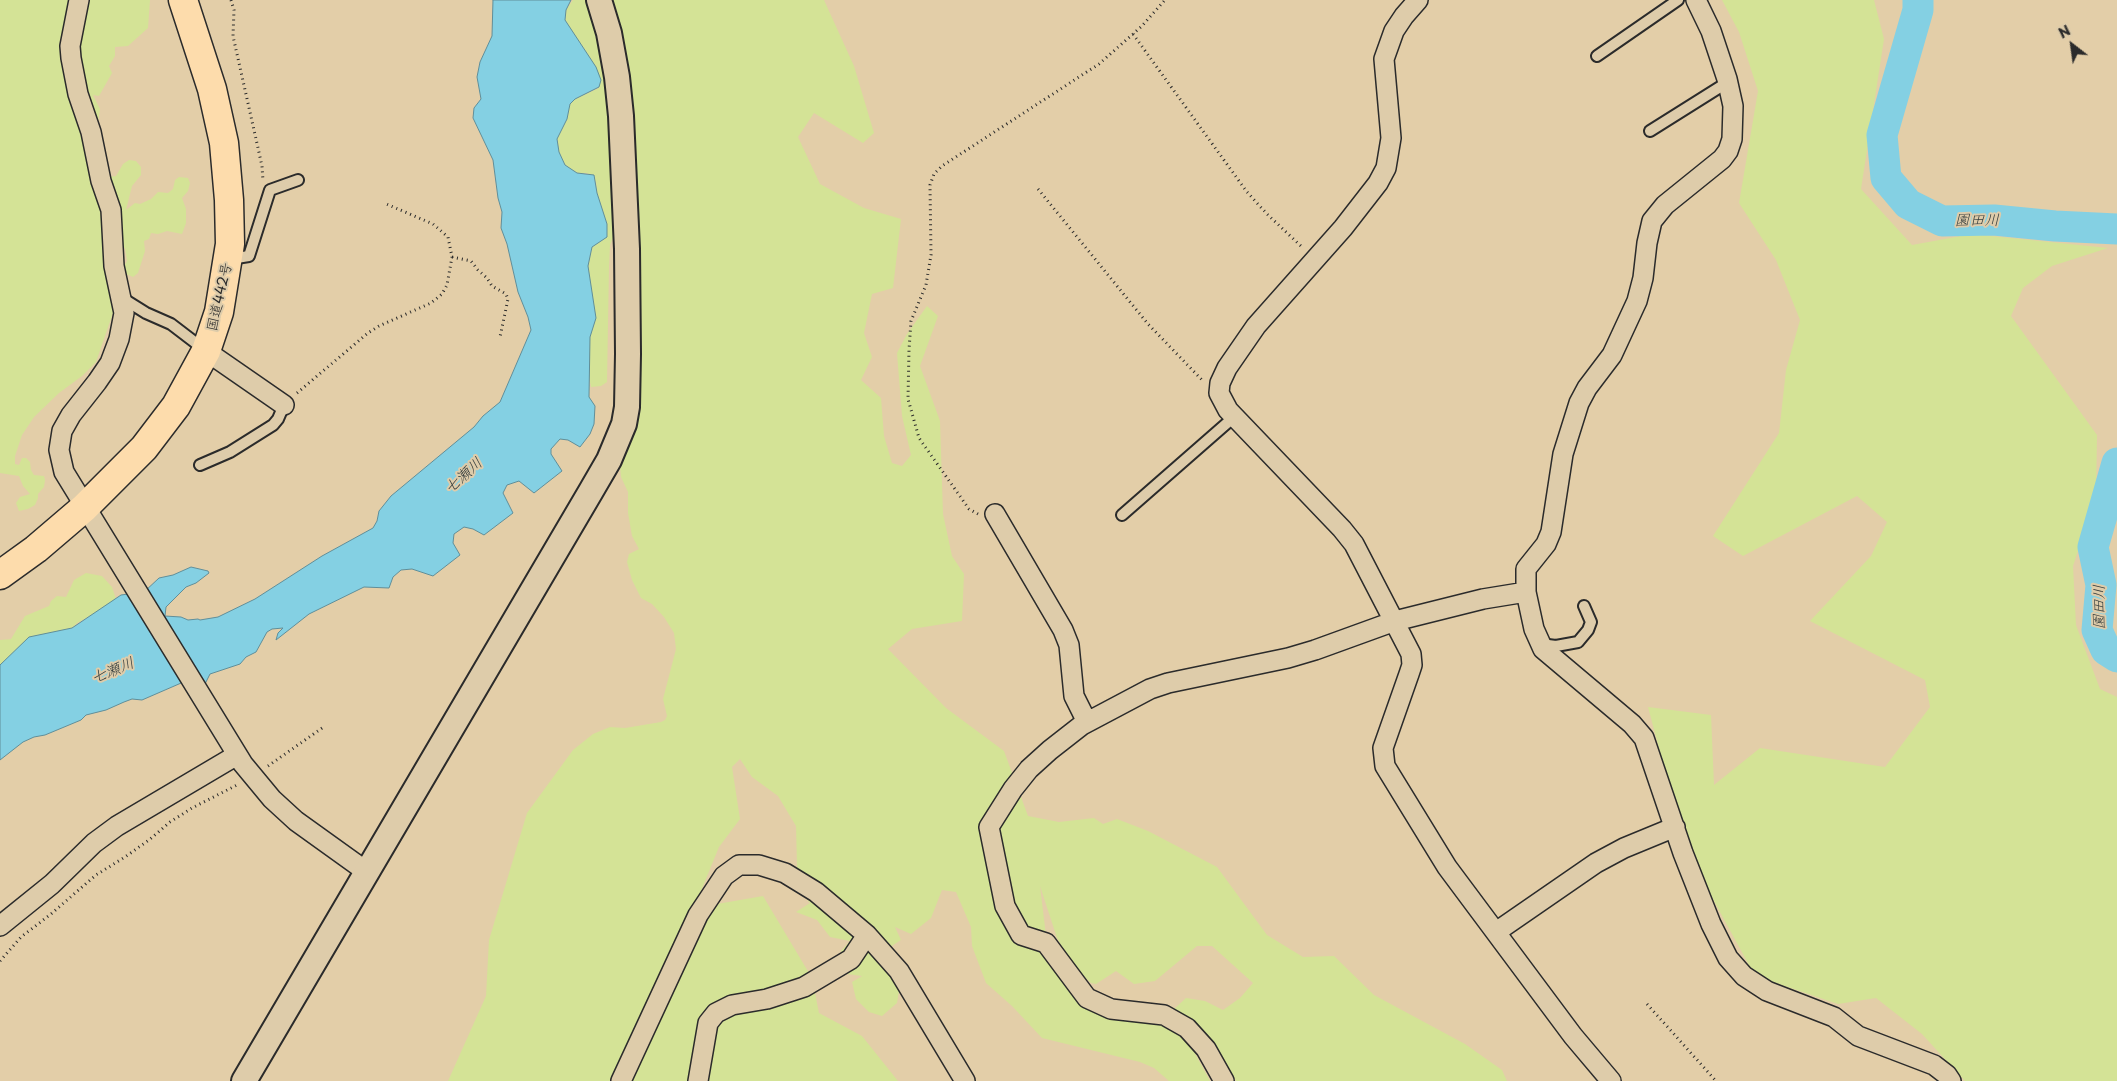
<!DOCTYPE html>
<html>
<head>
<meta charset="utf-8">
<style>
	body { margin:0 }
	#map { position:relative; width:2117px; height:1081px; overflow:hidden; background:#e3cea8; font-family:"Playpen Sans",sans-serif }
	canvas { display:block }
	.north { position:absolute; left:2047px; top:20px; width:50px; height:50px; -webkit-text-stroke:4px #deccaa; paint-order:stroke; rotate:330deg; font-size:14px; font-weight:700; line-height:20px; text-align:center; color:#2b2b2b }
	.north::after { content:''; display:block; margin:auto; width:18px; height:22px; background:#2b2b2b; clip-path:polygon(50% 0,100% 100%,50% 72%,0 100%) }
</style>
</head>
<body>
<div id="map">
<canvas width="2117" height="1081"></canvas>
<div class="north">N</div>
</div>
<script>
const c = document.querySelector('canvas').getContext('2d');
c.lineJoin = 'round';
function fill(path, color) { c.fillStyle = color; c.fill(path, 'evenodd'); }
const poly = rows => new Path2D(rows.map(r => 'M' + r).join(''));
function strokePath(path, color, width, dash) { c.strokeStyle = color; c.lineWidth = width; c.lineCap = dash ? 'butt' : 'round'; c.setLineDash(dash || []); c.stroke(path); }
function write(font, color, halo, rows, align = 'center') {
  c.font = font + ' "Playpen Sans","Klee One",sans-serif'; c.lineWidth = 4; c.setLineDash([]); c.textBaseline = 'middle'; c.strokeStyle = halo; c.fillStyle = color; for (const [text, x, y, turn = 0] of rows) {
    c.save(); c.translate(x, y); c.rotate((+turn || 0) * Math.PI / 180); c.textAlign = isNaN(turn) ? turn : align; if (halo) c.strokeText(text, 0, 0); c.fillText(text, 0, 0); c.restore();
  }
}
fill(poly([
	[0,0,150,0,148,28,128,46,115,47,115,56,109,66,112,73,99,96,93,95,100,109,96,136,108,177,116,176,123,164,129,160,136,161,141,167,141,175,132,186,126,210,135,203,140,204,151,199,158,192,168,193,173,189,175,180,179,177,188,178,190,183,188,191,182,198,186,209,186,223,182,234,167,231,158,234,151,233,149,239,144,241,145,251,138,273,133,277,124,273,123,268,127,261,125,248,119,248,114,310,96,362,82,376,59,393,34,417,22,435,15,456,15,464,19,465,22,458,26,458,30,462,31,470,34,475,44,476,45,480,44,487,38,494,38,498,35,505,28,509,19,511,16,503,20,497,30,494,23,486,19,476,0,473],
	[573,0,824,0,854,66,874,133,863,143,814,113,798,137,820,184,864,208,901,219,893,288,872,294,864,333,872,357,861,380,881,398,884,436,892,463,902,466,911,455,902,416,897,353,907,334,927,306,938,316,920,366,940,421,943,514,952,556,964,574,962,621,912,629,888,649,946,708,1004,751,1028,816,1059,822,1094,818,1103,824,1117,819,1148,831,1217,867,1267,935,1303,957,1334,956,1374,995,1465,1044,1502,1070,1507,1081,1236,1081,1217,1050,1193,1025,1173,1010,1186,998,1205,1001,1223,1010,1240,998,1253,983,1212,946,1197,946,1155,981,1134,984,1116,971,1096,984,1091,983,1072,965,1057,938,1040,886,1048,952,1056,974,1066,986,1080,999,1165,1024,1181,1036,1192,1048,1210,1081,1169,1081,1154,1068,1140,1062,1042,1038,1012,1006,986,983,972,946,971,927,956,892,942,890,931,918,911,934,895,927,901,940,890,947,901,979,897,1003,882,1016,869,1012,856,999,852,982,862,976,847,974,841,951,850,941,830,937,817,920,796,912,810,903,793,884,797,866,796,826,778,796,752,777,740,759,732,767,740,819,719,847,694,908,763,896,812,978,819,1013,862,1036,898,1081,448,1081,486,996,489,940,527,813,573,750,593,734,610,727,625,728,661,722,665,720,667,716,663,699,676,649,674,633,664,617,652,604,641,598,632,580,627,562,629,554,639,549,632,536,628,513,628,492,621,477,620,466,623,447,615,233,610,245,609,267,607,382,601,386,591,387,584,351,590,281,588,266,592,247,607,237,607,224,597,193,596,182,587,173,577,173,565,165,559,152,557,139,567,119,570,104,575,99,599,88,596,67,565,20,566,10],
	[1722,0,1874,0,1884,39,1861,189,1912,245,1972,234,2108,248,2052,266,2023,288,2011,316,2097,435,2096,496,2073,566,2076,625,2100,689,2117,697,2117,1081,1965,1081,1922,1034,1876,998,1838,1004,1755,976,1686,850,1648,707,1711,715,1714,785,1760,748,1885,767,1930,707,1925,680,1810,621,1871,556,1887,522,1857,496,1743,556,1713,536,1779,433,1786,370,1800,320,1776,260,1739,203,1758,91,1739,32],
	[86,573,102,576,112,587,117,602,77,623,71,629,37,636,34,643,0,665,0,640,11,639,25,616,49,606,51,601,57,596,66,597,74,580]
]), '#d4e396');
const water = poly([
	[493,0,571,0,566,10,565,20,596,67,601,80,599,87,575,99,570,104,567,119,557,139,559,152,565,165,577,173,594,175,597,193,607,224,607,237,592,247,588,266,596,318,590,337,589,397,595,406,594,424,590,434,580,447,568,440,560,439,551,449,551,454,562,471,534,493,519,481,507,485,503,493,513,513,484,535,473,529,464,527,454,534,453,543,460,555,433,576,412,569,401,570,393,577,389,588,364,587,309,614,276,640,278,633,283,628,272,629,267,632,256,652,246,657,240,664,210,674,205,684,195,677,142,700,132,699,124,702,106,710,86,715,81,720,45,735,34,737,23,742,0,760,0,665,29,637,72,628,121,595,144,592,159,578,173,575,191,567,208,571,209,573,196,583,186,587,166,607,165,616,181,617,188,620,198,619,200,620,218,617,255,599,322,556,373,528,377,521,379,511,391,496,474,427,483,416,500,402,531,330,528,317,518,292,507,244,501,228,502,212,498,198,493,160,473,118,474,108,481,99,477,77,480,62,492,36,493,0]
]);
fill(water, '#84d0e3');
strokePath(water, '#608e99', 1);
strokePath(poly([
	[1918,0,1918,10,1882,135,1886,178,1908,204,1942,221,1994,220,2055,226,2117,229],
	[2117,463,2093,547,2101,585,2097,630,2106,650,2117,657]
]), '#84d0e3', 31);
const service = poly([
	[1597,56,1678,0],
	[1650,131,1728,82],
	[230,259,249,256,270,190,298,180],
	[122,298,146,313,171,324,205,350],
	[200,465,230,452,273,425,278,419,284,405],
	[1122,515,1234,417],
	[1540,644,1556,646,1578,642,1588,630,1591,622,1584,606]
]);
const minor = poly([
	[79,0,70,46,71,58,78,94,91,132,101,181,111,210,114,266,124,313,119,339,110,363,97,382,71,415,62,431,59,450,64,472,243,764,272,799,296,821,367,872],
	[1418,0,1404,16,1394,31,1384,59,1391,138,1386,168,1378,183,1343,228,1256,326,1227,368,1220,383,1219,393,1228,410,1342,529,1354,544,1411,654,1412,665,1409,674,1383,748,1385,766,1447,867,1573,1036,1611,1081],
	[1696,0,1711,31,1727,79,1733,106,1732,139,1728,151,1722,159,1665,205,1652,221,1647,243,1643,278,1637,301,1612,355,1587,388,1579,403,1563,454,1551,532,1546,544,1526,569,1526,592,1534,629,1543,649,1632,724,1644,738,1683,853,1711,924,1728,958,1744,976,1767,991,1834,1017,1858,1036,1934,1065,1947,1075,1951,1081],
	[206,351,284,405],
	[995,514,1063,630,1069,645,1074,696,1087,722],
	[0,926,52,884,94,843,117,826,237,755],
	[1496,932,1596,863,1624,848,1675,827],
	[621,1081,698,915,724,876,739,865,759,865,785,873,816,892,867,935,899,971,965,1081],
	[698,1081,708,1023,716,1013,732,1005,767,999,804,987,851,959,867,935],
	[1224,1081,1206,1049,1187,1028,1164,1015,1111,1009,1087,998,1046,943,1021,935,1005,906,989,827,1013,789,1029,769,1050,750,1082,725,1150,689,1168,683,1288,658,1315,650,1395,621,1483,599,1526,592]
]);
const tertiary = poly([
	[244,1081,591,491,609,460,624,424,627,407,628,354,627,249,621,116,617,77,609,33,599,0]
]);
const trunk = poly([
	[0,575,36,549,84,508,144,448,176,406,206,351,219,312,230,244,229,200,224,143,212,89,183,0]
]);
strokePath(service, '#2b2b2b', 14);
strokePath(minor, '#2b2b2b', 22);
strokePath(tertiary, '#2b2b2b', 28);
strokePath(trunk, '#2b2b2b', 31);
strokePath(poly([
	[231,0,234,10,233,36,262,166,263,181],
	[1133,34,1247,192,1267,214,1303,248],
	[1038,189,1148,324,1204,382],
	[452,257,471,261,478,270,487,278,492,286,506,294,508,299,500,337],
	[297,393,368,333,379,326,431,303,442,294,447,285,452,257,448,237,433,224,384,203],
	[978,514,969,509,919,438,908,399,909,350,911,321,926,285,931,255,930,185,934,174,942,166,1099,64,1142,26,1165,0],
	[268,766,325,726],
	[0,961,21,937,51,914,96,875,125,857,149,840,170,822,192,808,237,785],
	[1647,1004,1716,1081]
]), '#2b2b2b', 3, [1, 4]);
strokePath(service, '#deccaa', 10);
strokePath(minor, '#deccaa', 19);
strokePath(tertiary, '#deccaa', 24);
strokePath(trunk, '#fddcac', 28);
write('14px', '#2b2b2b', '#deccaa', [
	["国道442号",220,297,-77]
]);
write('italic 15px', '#343c3d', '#deccaa', [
	["園田川",1977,221],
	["七瀬川",464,476,-42],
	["園田川",2100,607,-90],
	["七瀬川",113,671,-22]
]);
</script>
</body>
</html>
